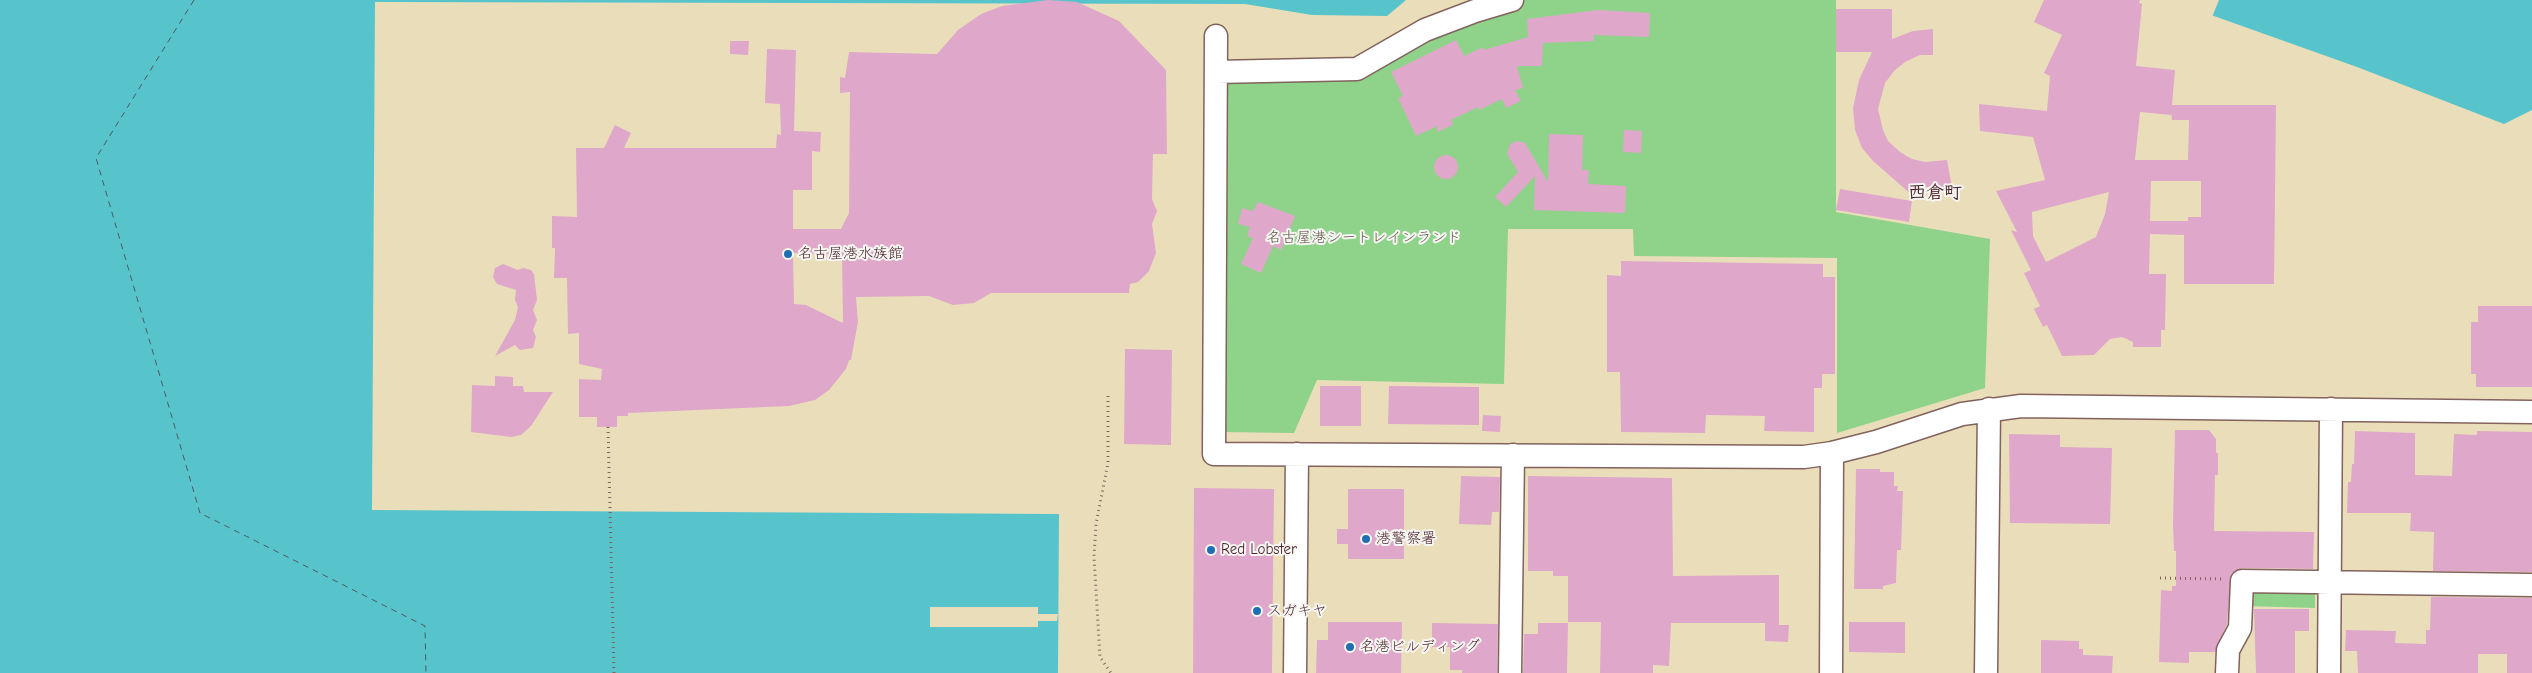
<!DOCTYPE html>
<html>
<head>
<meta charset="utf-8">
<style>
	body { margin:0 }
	canvas { display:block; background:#eadeba }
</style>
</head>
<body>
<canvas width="2532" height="673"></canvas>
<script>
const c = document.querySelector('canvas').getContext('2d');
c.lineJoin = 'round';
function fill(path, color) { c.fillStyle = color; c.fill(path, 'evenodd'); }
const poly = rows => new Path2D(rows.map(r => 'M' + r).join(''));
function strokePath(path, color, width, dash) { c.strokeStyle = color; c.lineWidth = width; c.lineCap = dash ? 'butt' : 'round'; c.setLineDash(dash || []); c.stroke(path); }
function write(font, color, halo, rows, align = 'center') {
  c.font = font + ' "Comic Neue","Klee One",sans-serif'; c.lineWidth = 4; c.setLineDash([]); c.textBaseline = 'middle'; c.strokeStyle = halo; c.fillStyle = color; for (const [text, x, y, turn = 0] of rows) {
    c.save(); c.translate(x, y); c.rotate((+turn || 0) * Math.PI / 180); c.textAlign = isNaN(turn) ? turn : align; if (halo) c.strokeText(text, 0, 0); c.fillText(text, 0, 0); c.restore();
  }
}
fill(poly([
	[1501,0,1836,0,1836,212,1990,239,1985,388,1837,433,1837,258,1634,256,1633,229,1508,229,1504,384,1317,380,1294,433,1221,432,1222,81,1354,79],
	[2315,587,2315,608,2245,606,2245,592]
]), '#8fd28a');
fill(poly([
	[0,0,1406,0,1387,16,1312,15,1245,4,375,2,372,510,1059,514,1058,673,0,673],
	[2169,0,2532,0,2532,110,2504,124,2357,67]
]), '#57c4cb');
fill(poly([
	[2167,0,2219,0,2212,17],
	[930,607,1038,607,1038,614,1058,614,1057,621,1038,621,1038,627,930,627]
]), '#eadeba');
strokePath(poly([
	[194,0,96,158,200,513,425,626,426,673]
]), '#4f5963', 1, [6, 5]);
fill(poly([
	[1048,0,1077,2,1119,21,1166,70,1167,154,1153,154,1152,199,1157,211,1152,224,1156,253,1149,271,1138,282,1130,284,1129,293,991,293,974,303,953,305,929,296,856,297,858,322,851,360,849,360,846,369,829,390,815,400,789,406,628,413,628,416,617,416,617,427,597,427,597,417,579,417,579,379,601,380,602,369,579,364,579,333,568,334,567,278,554,278,555,248,552,248,552,216,577,217,576,148,604,148,615,125,631,133,624,148,776,148,777,134,781,135,780,104,765,103,767,49,796,50,794,131,821,132,820,152,812,151,812,190,793,190,793,229,841,229,849,213,850,92,840,93,840,77,845,78,849,52,937,54,958,30,981,14,1002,6],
	[793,253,842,255,843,323,806,305,794,304],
	[2044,0,2140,0,2139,3,2142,4,2136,66,2175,70,2172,105,2276,105,2274,284,2184,284,2184,235,2150,234,2149,274,2166,274,2165,330,2161,330,2161,347,2133,347,2133,342,2122,337,2110,339,2094,355,2062,356,2047,325,2043,327,2034,309,2040,306,2024,273,2031,270,2011,230,2017,232,1996,191,2045,180,2033,137,1980,131,1979,104,2047,111,2050,76,2044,73,2062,35,2034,22],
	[2140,112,2171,115,2171,112,2172,120,2189,120,2188,160,2135,160],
	[2151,181,2201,181,2201,217,2188,217,2188,221,2150,221],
	[2109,192,2105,214,2096,237,2046,262,2033,236,2032,212],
	[1836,9,1892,9,1892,39,1913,31,1933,29,1933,55,1920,55,1905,62,1894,71,1885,83,1878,109,1883,130,1888,141,1900,152,1912,159,1925,162,1947,160,1952,187,1915,187,1913,196,1873,161,1862,148,1855,130,1853,108,1859,80,1872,52,1836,52],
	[1598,10,1650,13,1649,37,1594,35,1594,41,1543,43,1542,66,1517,66,1523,88,1515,90,1521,101,1506,108,1502,99,1479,110,1478,107,1451,120,1453,125,1437,132,1437,126,1416,136,1398,98,1403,96,1391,72,1456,40,1464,56,1483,47,1484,50,1528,37,1527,19],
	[730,41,749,41,748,55,730,54],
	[1624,130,1642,131,1641,153,1623,152],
	[1549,134,1583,135,1582,170,1589,170,1588,184,1626,186,1625,213,1534,210,1535,176,1506,207,1495,197,1518,172,1507,154,1510,144,1517,141,1525,143,1548,182],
	'1434 167a12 12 0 1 1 24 0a12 12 0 1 1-24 0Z',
	[1840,189,1912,201,1909,222,1836,210],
	[1258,202,1295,216,1281,250,1273,246,1261,273,1241,264,1253,238,1247,236,1250,227,1238,224,1242,208,1253,211],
	[1621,261,1823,264,1823,277,1835,277,1835,374,1822,374,1822,388,1814,388,1814,432,1764,431,1765,416,1706,415,1705,433,1621,432,1620,372,1607,372,1607,275,1621,276],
	[503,264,518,270,523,268,531,270,534,274,537,300,533,310,537,320,533,330,536,337,533,348,520,350,515,345,495,356,515,320,518,307,515,300,516,290,497,284,493,277,495,268],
	[2478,306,2532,306,2532,387,2476,387,2476,374,2471,374,2471,322,2478,322],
	[1125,349,1172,350,1171,445,1124,444],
	[495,376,513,377,513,386,523,386,524,392,553,392,531,426,521,435,511,437,471,432,472,385,495,386],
	[1320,386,1361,386,1361,426,1320,426],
	[1389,386,1479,387,1479,425,1388,424],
	[1483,415,1501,416,1500,432,1482,431],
	[2175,430,2209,430,2216,439,2216,453,2218,453,2218,475,2215,475,2214,531,2314,532,2313,569,2242,568,2231,574,2227,624,2215,652,2189,652,2189,663,2159,662,2161,590,2172,591,2172,586,2176,586,2176,551,2174,551,2173,524],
	[2355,431,2415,433,2415,475,2452,476,2454,434,2477,435,2477,431,2532,432,2532,572,2433,571,2434,532,2410,531,2411,513,2347,513,2348,482,2351,482,2352,464,2354,464],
	[2009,434,2060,435,2060,447,2112,448,2110,524,2010,523],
	[1856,469,1880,469,1880,472,1894,472,1894,486,1898,486,1897,491,1903,491,1901,550,1897,550,1896,583,1883,586,1883,589,1854,589],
	[1461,476,1500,477,1499,512,1492,512,1491,525,1459,524],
	[1528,476,1672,478,1673,576,1779,575,1779,625,1789,625,1788,642,1765,641,1765,623,1671,623,1669,666,1653,665,1653,673,1600,673,1601,622,1568,622,1568,576,1553,576,1553,571,1528,571],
	[1194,488,1274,489,1272,673,1193,673],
	[1348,489,1404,489,1404,559,1348,559,1348,544,1337,544,1337,529,1348,529],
	[2431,597,2532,598,2532,673,2507,673,2507,654,2478,654,2478,673,2358,673,2357,651,2345,651,2346,630,2396,631,2395,643,2426,644,2426,630,2430,630],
	[2254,609,2309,609,2309,631,2295,631,2295,673,2256,673],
	[1328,622,1402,622,1401,673,1316,673,1317,640,1328,640],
	[1849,622,1905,622,1905,653,1849,652],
	[1432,623,1498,624,1497,673,1462,673,1462,670,1450,670,1450,647,1432,647],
	[1538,623,1568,623,1567,673,1523,673,1524,634,1538,634],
	[2041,640,2079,641,2079,649,2083,649,2083,655,2113,656,2112,673,2041,673]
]), '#dfa8ca');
const minor = poly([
	[1216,36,1214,454,1804,457,1832,453,1876,442,1962,414,2021,406,2532,412],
	[1216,72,1357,69,1425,30,1475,11,1512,0],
	[1295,673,1297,454],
	[1510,673,1513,455],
	[1831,673,1832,453],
	[1986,673,1989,409],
	[2227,673,2228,650,2240,628,2242,581,2532,585],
	[2329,673,2331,409]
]);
strokePath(minor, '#82625d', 25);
strokePath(poly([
	[1108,396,1108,463,1096,524,1094,557,1100,657,1111,673],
	[608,427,614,673],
	[2160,578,2224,579]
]), '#82625d', 3, [1, 4]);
strokePath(minor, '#fff', 22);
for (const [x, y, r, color] of [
	[788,254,5,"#1f6fb2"],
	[1366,539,5,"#1f6fb2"],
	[1211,550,5,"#1f6fb2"],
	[1257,611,5,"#1f6fb2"],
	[1350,647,5,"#1f6fb2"]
]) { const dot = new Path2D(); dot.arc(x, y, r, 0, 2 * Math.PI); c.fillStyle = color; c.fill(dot); strokePath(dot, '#f6f6f2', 2); }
write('15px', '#5f5548', '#f6f6f2', [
	["名古屋港シートレインランド",1364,238]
]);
write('15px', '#4a1f2b', '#f6f6f2', [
	["名古屋港水族館",798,254],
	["港警察署",1376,539],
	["Red Lobster",1221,550],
	["スガキヤ",1267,611],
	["名港ビルディング",1360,647]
], 'left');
write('bold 18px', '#4a1f2b', '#f6f6f2', [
	["西倉町",1935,193]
]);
</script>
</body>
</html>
